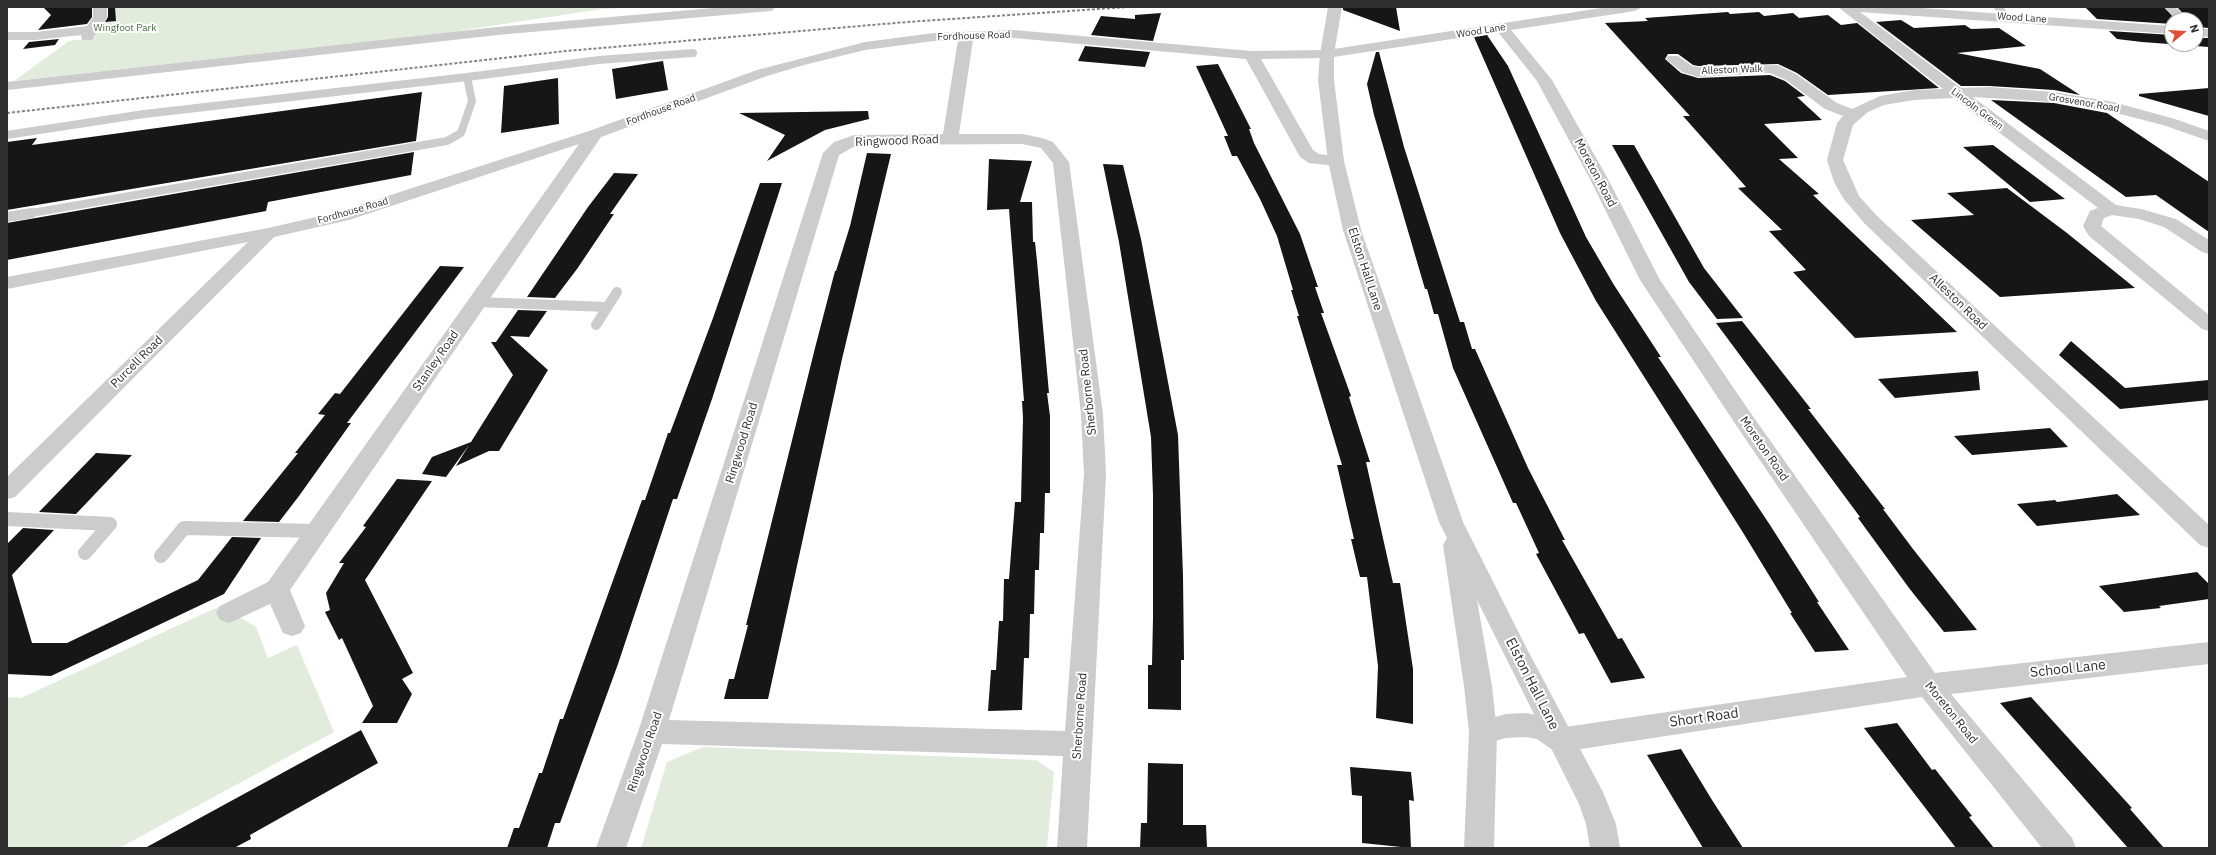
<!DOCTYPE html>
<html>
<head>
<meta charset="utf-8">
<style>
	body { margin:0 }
	#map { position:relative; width:2216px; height:855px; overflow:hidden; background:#fff; font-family:"IBM Plex Sans",sans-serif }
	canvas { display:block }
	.frame { position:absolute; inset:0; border:8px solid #2f2f2f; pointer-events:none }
	.north { position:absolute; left:2164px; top:12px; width:40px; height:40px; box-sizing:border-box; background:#fff; border:1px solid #acacac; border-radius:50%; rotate:72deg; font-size:11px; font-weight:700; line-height:16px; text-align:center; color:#2f2f2f }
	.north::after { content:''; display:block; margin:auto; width:14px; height:18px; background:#e24e35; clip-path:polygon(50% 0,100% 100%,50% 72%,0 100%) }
</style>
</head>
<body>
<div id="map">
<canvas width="2216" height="855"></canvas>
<div class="frame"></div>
<div class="north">N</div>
</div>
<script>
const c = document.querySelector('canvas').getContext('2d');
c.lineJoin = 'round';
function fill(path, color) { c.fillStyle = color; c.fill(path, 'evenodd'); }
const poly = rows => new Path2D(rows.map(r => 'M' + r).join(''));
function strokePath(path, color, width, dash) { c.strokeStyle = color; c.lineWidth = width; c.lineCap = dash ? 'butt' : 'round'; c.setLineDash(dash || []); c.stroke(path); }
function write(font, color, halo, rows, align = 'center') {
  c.font = font + ' "IBM Plex Sans",sans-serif'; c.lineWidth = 4; c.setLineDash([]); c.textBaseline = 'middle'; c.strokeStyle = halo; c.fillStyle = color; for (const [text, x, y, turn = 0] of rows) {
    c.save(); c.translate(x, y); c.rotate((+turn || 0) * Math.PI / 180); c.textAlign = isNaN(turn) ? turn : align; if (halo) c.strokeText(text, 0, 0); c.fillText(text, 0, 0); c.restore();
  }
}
fill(poly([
	[111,7,644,7,602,9,445,33,14,81,69,41,94,38,112,9],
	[220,606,256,627,268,658,297,645,334,732,119,848,7,848,7,697,21,698],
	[703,747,1036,760,1054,772,1047,848,641,848,667,762]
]), '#e1ecdd');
fill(poly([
	[43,7,92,7,92,17,87,24,38,30,51,15],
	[108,7,115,7,116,21,105,22,108,17],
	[1343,7,1396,7,1400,31,1343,10],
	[2085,7,2164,7,2176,20,2172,20,2172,24,2097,19],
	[2177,7,2209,7,2209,28,2196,27,2196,20,2189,20],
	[1728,12,1730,14,1759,12,1764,16,1793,13,1799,18,1828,15,1841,25,1857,23,1939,88,1828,95,1797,73,1778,64,1698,66,1693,65,1678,54,1668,54,1665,59,1681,73,1698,78,1770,75,1785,81,1805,96,1797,97,1822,120,1764,124,1798,158,1779,159,1819,194,1813,195,1957,332,1855,338,1793,272,1806,270,1769,231,1782,230,1738,188,1746,187,1683,116,1690,116,1605,23,1648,21,1645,18],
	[1161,13,1153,41,1091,35,1101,16,1135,19,1135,15],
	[1901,20,1914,28,1965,25,1971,29,1999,28,2026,46,1957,53,2040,69,2080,95,2054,90,1989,86,1961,86,1876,22],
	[2109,31,2172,35,2172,44,2196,44,2196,38,2209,38,2209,47,2142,42,2117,39],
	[1487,35,1508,66,1586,237,1614,285,1661,357,1658,357,1770,525,1819,602,1817,602,1849,650,1815,652,1790,613,1792,613,1742,531,1596,301,1560,233,1474,37],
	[59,39,55,45,23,49,29,42],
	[1085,46,1150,52,1145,67,1078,61],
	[1376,52,1379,52,1404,147,1460,322,1464,322,1472,349,1475,349,1528,468,1565,540,1562,540,1618,639,1622,638,1645,678,1611,683,1584,633,1579,634,1536,554,1539,553,1516,503,1513,503,1453,368,1438,314,1434,314,1427,289,1425,289,1374,115,1367,84],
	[663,61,668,90,616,99,612,69],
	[1218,64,1251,129,1249,129,1254,143,1300,234,1318,287,1315,287,1324,313,1321,313,1351,396,1349,397,1370,462,1366,462,1393,583,1400,583,1413,669,1413,724,1376,718,1378,666,1367,577,1360,577,1351,539,1354,539,1337,465,1342,465,1297,316,1299,316,1291,290,1293,290,1277,236,1260,199,1237,156,1232,156,1224,136,1228,136,1196,66],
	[558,78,559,124,501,133,504,86],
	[2209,88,2209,116,2139,96,2139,94],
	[422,92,416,141,7,210,7,142,37,138,32,145],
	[1991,100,2054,103,2107,113,2209,182,2209,232,2156,195,2126,197],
	[868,111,869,119,825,130,767,161,785,135,739,113],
	[1612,145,1634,145,1704,268,1743,318,1717,319,1689,282],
	[1993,145,2065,199,2030,202,1963,147],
	[414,152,411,175,268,202,266,211,7,260,7,223],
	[867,153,891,154,842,359,768,699,724,699,729,679,734,679,748,625,746,625,815,348,835,271,836,271,850,226],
	[989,159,1032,161,1020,202,1032,202,1033,242,1035,242,1037,261,1049,393,1047,393,1050,416,1050,493,1045,493,1044,533,1040,533,1039,570,1035,570,1034,614,1030,614,1029,658,1024,658,1022,710,988,711,991,670,996,670,999,621,1003,621,1004,579,1009,579,1015,502,1021,502,1023,418,1022,401,1024,401,1009,209,987,210],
	[1103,164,1123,165,1141,239,1178,435,1183,576,1184,660,1181,660,1181,710,1148,709,1148,665,1152,665,1153,618,1153,495,1151,437,1119,242],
	[614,173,638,174,610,214,614,214,577,269,555,298,527,297,588,207],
	[760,183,782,183,712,399,677,499,673,499,618,664,560,823,555,823,547,848,507,848,514,828,519,828,539,773,542,773,560,719,563,719,642,500,645,500,668,433,670,433,713,318],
	[2007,188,2067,233,2135,288,2000,297,1911,220,1974,215,1947,193],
	[440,266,464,267,347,423,351,423,299,496,279,522,243,521,298,453,295,453,325,415,318,414,335,393,340,394],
	[518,310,547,311,529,337,510,336,548,370,499,451,489,451,456,466,469,445,446,477,422,474,432,457,471,442,513,375,491,342,496,342],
	[1742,321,1811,409,1808,409,1885,509,1883,509,1913,549,1977,630,1944,632,1909,588,1858,518,1860,517,1716,323],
	[2071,341,2125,388,2209,380,2209,400,2120,409,2059,355],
	[1978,371,1980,390,1895,398,1878,379],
	[2050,428,2068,447,1972,455,1954,436],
	[96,453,132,455,76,514,39,512],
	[397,479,432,481,365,580,413,673,402,679,412,694,397,723,362,723,373,706,342,638,339,640,325,612,330,610,326,593,344,563,339,563,366,527,363,526],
	[2117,494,2140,515,2037,526,2017,504,2055,500,2057,502],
	[23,528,54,530,12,575,32,643,67,643,198,580,232,537,261,538,224,594,51,676,7,674,7,544],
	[2197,572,2209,584,2209,599,2159,606,2161,608,2124,612,2099,586],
	[2031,697,2132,808,2130,809,2164,848,2128,848,2000,703],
	[1897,723,1932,770,1935,769,1972,816,1969,817,1994,848,1956,848,1864,728],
	[361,730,378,763,250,835,251,839,234,848,145,848],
	[1681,749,1712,800,1743,848,1703,848,1647,755],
	[1148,763,1183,764,1183,825,1206,825,1207,848,1140,848,1141,823,1147,823],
	[1350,767,1411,772,1414,801,1409,800,1411,848,1362,843,1362,796,1352,795]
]), '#161616');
strokePath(poly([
	[1998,7,2006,17],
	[2169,7,2184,20],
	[467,77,599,60,693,53],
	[7,86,497,31,770,7],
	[7,135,144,114,467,77,472,101,461,133,447,141,26,214]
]), '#ccc', 8);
strokePath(poly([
	[7,217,32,213],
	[478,302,607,307],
	[596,325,617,292]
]), '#ccc', 10);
strokePath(poly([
	[7,519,110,524,85,553],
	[161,556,184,528,318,531]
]), '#ccc', 14);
fill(poly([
	[93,7,107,7,107,17,92,40,82,40,81,35,36,40,7,40,7,32,36,32,87,26,93,17,93,7],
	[1608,7,1642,7,1635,11,1511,30,1552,80,1608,179,1660,280,1752,415,1935,673,2209,642,2209,664,1951,694,2072,838,2076,848,2042,848,1922,697,1561,752,1551,749,1537,739,1525,737,1506,738,1483,744,1473,741,1469,732,1473,723,1506,714,1525,713,1543,716,1565,727,1907,677,1736,425,1640,280,1590,179,1537,81,1498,32,1327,58,1261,59,1313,150,1319,154,1342,157,1344,161,1342,165,1336,166,1309,163,1300,157,1246,59,1014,38,973,40,959,134,1022,134,1042,138,1053,142,1069,162,1103,414,1106,474,1087,848,1057,848,1063,756,662,744,626,848,596,848,638,732,823,153,834,142,854,135,943,134,958,40,934,41,865,50,804,65,767,76,601,137,290,590,305,626,301,633,292,636,283,633,270,604,229,623,220,620,216,613,220,606,268,582,579,144,349,220,274,237,15,497,7,499,7,477,248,242,7,289,7,277,268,228,338,212,589,131,757,70,865,42,934,33,1014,30,1251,51,1327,50,1608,7],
	[1022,144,1041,148,1053,163,1081,414,1084,474,1065,731,669,720,839,155,857,145,1022,144],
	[1838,7,1907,7,2172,26,2172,34,1860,12,1961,88,1989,87,2054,92,2113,102,2175,119,2209,131,2209,141,2163,125,2112,112,2054,102,1973,97,2116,205,2141,209,2176,219,2209,240,2209,254,2202,252,2164,227,2139,219,2112,215,2104,218,2101,226,2209,315,2209,331,2202,329,2089,236,2083,226,2090,211,2098,208,1954,98,1914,100,1884,105,1868,112,1853,125,1843,160,1859,196,1876,215,2209,525,2209,548,2200,545,1864,223,1843,198,1834,182,1827,160,1837,123,1843,116,1825,109,1786,80,1770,73,1698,77,1682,72,1666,59,1668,56,1678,56,1692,66,1698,67,1777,65,1796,74,1837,103,1852,109,1880,96,1914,90,1943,89,1838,7],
	[2196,28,2209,29,2209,37,2196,36,2196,28]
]), '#ccc');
fill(poly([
	[1328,7,1342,7,1334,54,1334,80,1344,161,1361,230,1463,522,1527,649,1603,792,1616,824,1620,848,1590,848,1586,824,1579,804,1477,600,1492,686,1497,732,1494,848,1464,848,1469,732,1464,686,1443,545,1447,538,1439,522,1343,230,1328,161,1318,80,1320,54,1328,7]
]), '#ccc');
strokePath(poly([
	[7,113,566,51,907,22,1128,7]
]), '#848484', 2, [3, 2]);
write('10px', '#2f2f2f', '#fff', [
	["Wood Lane",2022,18,4],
	["Wood Lane",1481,31,-9],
	["Fordhouse Road",974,36,-2],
	["Alleston Walk",1732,70,-2],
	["Grosvenor Road",2084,103,10],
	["Lincoln Green",1977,109,37],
	["Fordhouse Road",661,110,-20],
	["Fordhouse Road",353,211,-16]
]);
write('10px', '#486a3d', '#fff', [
	["Wingfoot Park",125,28]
]);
write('12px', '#2f2f2f', '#fff', [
	["Ringwood Road",897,141,-2],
	["Moreton Road",1595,173,62],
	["Elston Hall Lane",1365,269,72],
	["Alleston Road",1958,302,44],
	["Stanley Road",436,361,-55],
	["Purcell Road",137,362,-45],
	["Sherborne Road",1088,392,-96],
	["Ringwood Road",742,443,-73],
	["Moreton Road",1764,449,55],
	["Moreton Road",1951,713,51],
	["Sherborne Road",1080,716,-86],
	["Ringwood Road",645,752,-71]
]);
write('14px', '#2f2f2f', '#fff', [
	["School Lane",2068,669,-6],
	["Elston Hall Lane",1532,684,63],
	["Short Road",1704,718,-8]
]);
</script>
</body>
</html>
